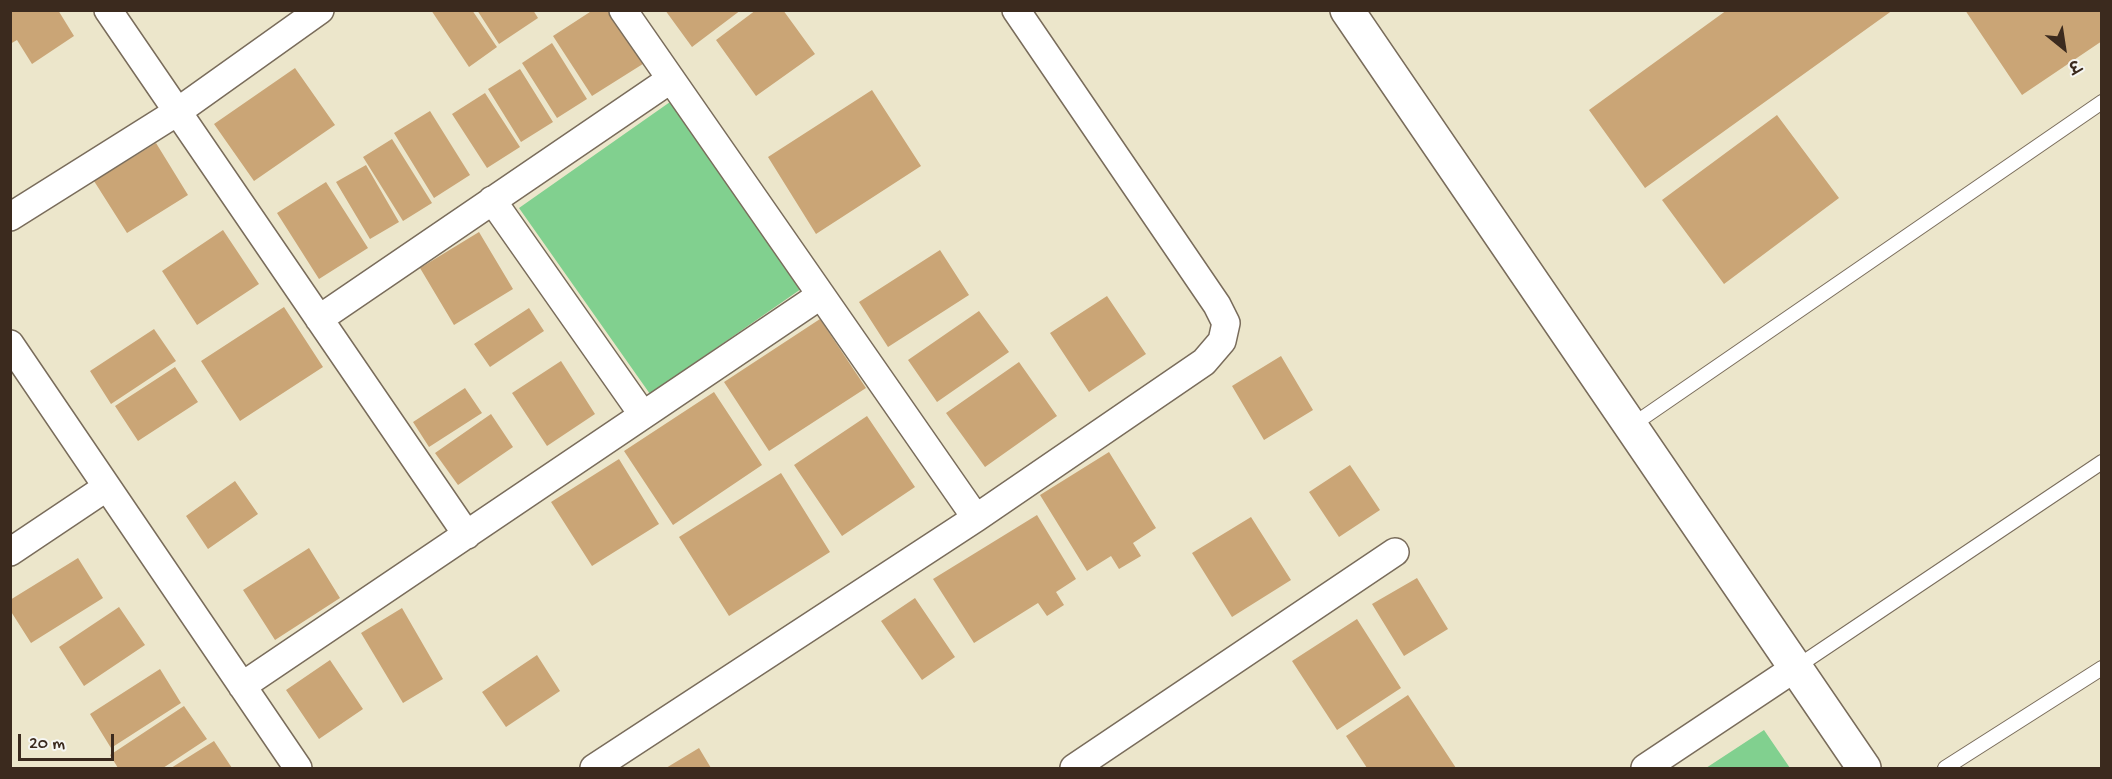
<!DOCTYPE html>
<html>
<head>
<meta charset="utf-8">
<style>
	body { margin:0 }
	#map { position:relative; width:2112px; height:779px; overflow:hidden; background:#ece6cb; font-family:"Gochi Hand","Playpen Sans Deva",sans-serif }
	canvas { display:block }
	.frame { position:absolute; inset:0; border:12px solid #3b2a1e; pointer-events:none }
	.north { position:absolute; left:2034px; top:18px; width:60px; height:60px; -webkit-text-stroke:4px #f6f6f2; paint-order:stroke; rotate:150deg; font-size:16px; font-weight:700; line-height:24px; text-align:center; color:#3b2a1e }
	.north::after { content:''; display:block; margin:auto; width:21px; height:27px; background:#3b2a1e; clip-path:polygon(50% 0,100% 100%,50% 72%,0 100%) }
	.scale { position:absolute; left:18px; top:734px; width:96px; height:27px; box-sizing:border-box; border:3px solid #3b2a1e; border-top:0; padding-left:8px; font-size:18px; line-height:21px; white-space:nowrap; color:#3b2a1e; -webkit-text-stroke:4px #f6f6f2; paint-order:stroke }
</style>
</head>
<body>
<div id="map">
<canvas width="2112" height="779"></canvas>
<div class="frame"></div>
<div class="north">उ</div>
<div class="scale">20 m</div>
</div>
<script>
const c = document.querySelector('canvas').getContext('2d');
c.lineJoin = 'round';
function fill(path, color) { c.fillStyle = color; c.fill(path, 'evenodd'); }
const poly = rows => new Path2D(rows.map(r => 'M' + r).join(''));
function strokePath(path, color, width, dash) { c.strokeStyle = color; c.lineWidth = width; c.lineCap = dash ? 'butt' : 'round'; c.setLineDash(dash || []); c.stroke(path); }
fill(poly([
	[670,102,801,289,650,394,519,208],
	[1764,730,1790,768,1706,768]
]), '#81d08f');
fill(poly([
	[10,10,58,10,74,36,32,64,17,40,10,44],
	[431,10,472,10,497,47,469,67],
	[477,10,533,10,538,18,499,44],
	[593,10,613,10,646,62,592,96,553,36],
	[665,10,741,10,692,47],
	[756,10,783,10,815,54,756,96,716,40],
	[1727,10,1893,10,1645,188,1589,110],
	[1965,10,2102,10,2102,41,2022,95],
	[552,43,587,99,557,118,522,63],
	[295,68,335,125,254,181,214,124],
	[520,69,553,122,521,142,488,89],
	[872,90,921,166,816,234,768,157],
	[485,93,520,147,487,168,452,114],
	[430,111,470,175,434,198,394,133],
	[1777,115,1839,198,1724,284,1662,200],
	[392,139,432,203,403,221,363,157],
	[156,143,188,195,127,233,94,181],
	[366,165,399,222,370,239,336,182],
	[326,182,368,248,319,279,277,213],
	[223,230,259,284,197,325,162,271],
	[479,232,513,289,454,325,420,268],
	[940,250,969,295,888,347,859,302],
	[1107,296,1146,354,1089,392,1050,333],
	[284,307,323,367,240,421,201,361],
	[529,308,544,331,490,367,474,344],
	[979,311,1009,352,937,402,908,360],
	[820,319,866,388,769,451,724,382],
	[154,329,176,361,111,404,90,371],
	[1281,356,1313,410,1264,440,1232,386],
	[561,361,595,414,547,446,512,393],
	[1019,362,1057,416,985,467,946,413],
	[175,367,198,402,138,441,115,406],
	[465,388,482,413,429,447,413,422],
	[714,392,762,465,673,525,624,451],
	[491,414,513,447,458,485,435,453],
	[867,416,915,487,842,536,794,465],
	[1109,452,1156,528,1133,543,1141,556,1119,569,1111,556,1087,571,1040,495],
	[619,459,659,524,592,566,551,502],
	[1350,465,1380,510,1339,537,1309,492],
	[781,473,830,552,729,616,679,537],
	[235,481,258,514,208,549,186,516],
	[1037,515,1076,579,1056,592,1064,605,1047,616,1038,603,974,643,933,579],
	[1251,517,1291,580,1232,617,1192,553],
	[309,548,340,598,275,640,243,590],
	[78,558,103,598,31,643,10,610,10,600],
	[1417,578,1448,629,1404,656,1372,604],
	[915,598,955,657,922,680,881,621],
	[119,607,145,645,84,686,59,647],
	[402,608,443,679,403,703,361,633],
	[1357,619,1401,688,1337,730,1292,661],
	[537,655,560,691,506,727,482,692],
	[330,660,363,709,319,739,286,690],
	[160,669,181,703,111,748,90,714],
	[1408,695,1456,768,1367,768,1346,736],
	[184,706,207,739,163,768,118,768,110,755],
	[214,741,232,768,171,768],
	[699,748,711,768,666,768]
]), '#caa576');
const service = poly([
	[1631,426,2102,102],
	[1795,668,2102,462],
	[1945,768,2102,668]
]);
const minor = poly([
	[108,10,467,535],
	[623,10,976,518],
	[492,200,643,415],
	[10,217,177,112,320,10],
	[319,319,671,79],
	[10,344,298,768],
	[10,552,107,487],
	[242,686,821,295],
	[594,768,976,518,1204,362,1222,341,1226,323,1217,305,1016,10],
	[1074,768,1395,552],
	[1645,768,1795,668]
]);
const tertiary = poly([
	[1347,10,1864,768]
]);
strokePath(service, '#796c5b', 16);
strokePath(minor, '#796c5b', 30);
strokePath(tertiary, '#796c5b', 36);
strokePath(service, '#fff', 14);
strokePath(minor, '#fff', 27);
strokePath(tertiary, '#fff', 33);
</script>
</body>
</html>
